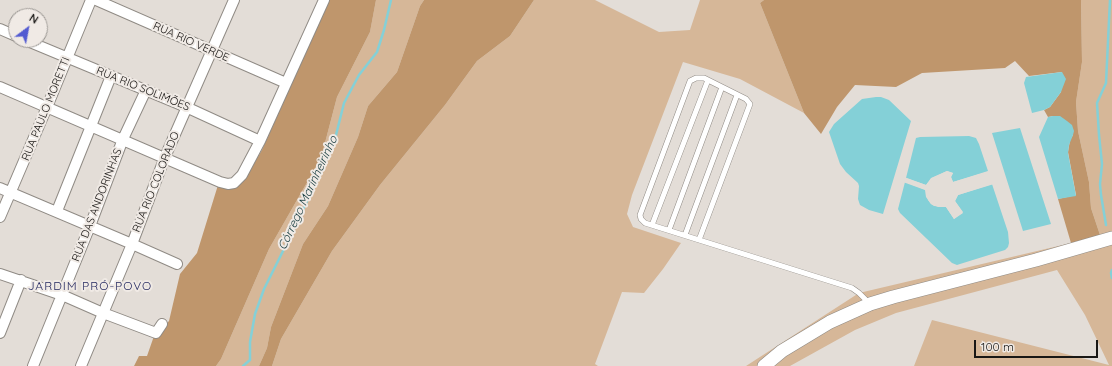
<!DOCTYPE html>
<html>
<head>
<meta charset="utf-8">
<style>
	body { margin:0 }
	#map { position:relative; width:1112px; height:366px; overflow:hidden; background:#e3ddd7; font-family:Quicksand,sans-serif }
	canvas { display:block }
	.north { position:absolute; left:8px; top:8px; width:40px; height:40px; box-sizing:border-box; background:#f0eae5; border:1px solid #9a9692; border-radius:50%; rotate:32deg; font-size:11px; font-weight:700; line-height:16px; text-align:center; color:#191715 }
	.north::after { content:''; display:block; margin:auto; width:14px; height:18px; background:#535bd1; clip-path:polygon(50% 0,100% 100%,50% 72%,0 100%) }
	.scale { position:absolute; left:974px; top:340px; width:124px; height:18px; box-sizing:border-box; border:2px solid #191715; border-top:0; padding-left:5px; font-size:12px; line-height:14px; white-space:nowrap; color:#191715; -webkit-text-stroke:3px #f0eae5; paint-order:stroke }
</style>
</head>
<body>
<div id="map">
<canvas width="1112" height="366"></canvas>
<div class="north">N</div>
<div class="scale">100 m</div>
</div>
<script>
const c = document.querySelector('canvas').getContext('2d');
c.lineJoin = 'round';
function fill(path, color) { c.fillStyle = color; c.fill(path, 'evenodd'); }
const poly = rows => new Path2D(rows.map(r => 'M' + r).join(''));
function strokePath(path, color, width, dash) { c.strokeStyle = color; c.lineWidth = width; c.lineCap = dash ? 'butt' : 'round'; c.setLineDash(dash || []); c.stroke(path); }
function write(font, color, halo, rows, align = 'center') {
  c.font = font + ' Quicksand,sans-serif'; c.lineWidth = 4; c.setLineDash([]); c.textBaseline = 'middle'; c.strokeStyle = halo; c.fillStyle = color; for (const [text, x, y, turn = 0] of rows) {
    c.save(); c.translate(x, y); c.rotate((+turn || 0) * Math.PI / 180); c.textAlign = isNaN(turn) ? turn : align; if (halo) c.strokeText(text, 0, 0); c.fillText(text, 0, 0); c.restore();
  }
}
fill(poly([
	[376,0,424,0,420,6,397,72,368,106,358,137,328,206,303,244,271,327,267,348,259,366,216,366,221,359,269,249,321,158,337,97,370,32],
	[534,0,595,0,659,32,690,30,700,0,764,0,760,3,804,113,740,79,683,62,632,195,627,214,633,227,681,243,663,269,644,293,622,292,595,364,598,366,272,366,281,339,332,251,380,185,445,105,477,61,510,36],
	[1081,0,1112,0,1112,234,892,294,759,366,746,366,859,293,1071,243,1100,235,1091,208,1089,182,1078,131,1076,102,1082,62],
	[1112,240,1112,366,914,366,932,320,1109,365,1085,315,1057,270,896,313,855,330,790,366,769,366,784,353,862,312]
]), '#d6b798');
fill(poly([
	[328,0,376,0,370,32,337,97,321,158,269,249,221,359,216,366,134,366,139,356,147,356,154,336,169,321,180,274,197,253,218,185,245,178,262,150,288,92],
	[424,0,534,0,510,36,477,61,445,105,380,185,332,251,281,339,272,366,259,366,267,348,271,327,303,244,328,206,358,137,368,106,397,72,420,6],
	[764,0,1081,0,1082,62,1076,102,1078,131,1089,182,1091,208,1100,235,1071,243,1058,199,1076,195,1068,152,1070,140,1073,135,1053,116,1048,117,1044,110,1050,107,1061,92,1062,72,1029,76,1015,61,1005,68,922,73,896,87,855,85,837,107,821,134,804,113,760,3]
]), '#bf966c');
fill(poly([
	[1062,72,1066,79,1061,92,1050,107,1044,110,1032,113,1024,83,1026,77],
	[876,97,881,97,889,100,911,121,883,214,869,210,860,205,858,199,859,186,858,183,846,172,840,164,829,132,834,124,862,99],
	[1053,116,1060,116,1067,121,1072,125,1074,131,1073,135,1069,145,1068,153,1076,196,1058,199,1039,137,1048,117],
	[1020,128,1051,224,1023,231,992,133],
	[969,136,976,138,979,144,988,171,953,182,951,177,953,173,947,171,932,178,926,185,906,178,916,138,920,137],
	[905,182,926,190,928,200,931,204,934,206,946,207,954,219,963,212,955,201,958,195,992,184,1008,232,1009,243,1008,247,1005,250,960,264,957,265,952,263,900,213,898,209]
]), '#84d0d7');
fill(poly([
	[947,171,953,173,951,177,953,182,990,171,989,173,953,184,949,178,950,175,947,173,933,179,926,187,904,178,904,177,926,185,931,178],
	[904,180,927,188,928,196,932,202,939,206,947,205,954,216,960,212,953,201,956,194,992,182,994,184,958,195,955,201,963,213,954,219,946,207,938,207,931,204,926,197,925,190,903,182]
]), '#e3ddd7');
strokePath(poly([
	[1106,225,1101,195,1100,184,1102,164,1099,135,1097,103,1106,83,1110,0],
	[1112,270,1111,273,1112,278],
	[243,366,250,360,250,342,255,314,264,289,293,231,334,143,344,103,359,75,377,52,384,30,391,0]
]), '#84d0d7', 2.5);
const lane = poly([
	[652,225,708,80],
	[669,230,722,87],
	[685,235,737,95],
	[699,240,750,104,746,99,704,78,696,78,690,81,640,215,641,219,645,223,852,288,859,293,870,304]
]);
const street = poly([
	[96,0,286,83],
	[0,29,16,36],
	[25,40,186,107,260,141],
	[0,87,220,182,228,184,234,183,242,175,260,141,324,0],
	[0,188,132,244,177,264],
	[57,211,111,76],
	[0,217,47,107,91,0],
	[0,274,62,295,103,313,156,333,162,324],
	[0,333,21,280],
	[33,366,90,226,123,139,146,90],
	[81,366,132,244,165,157,234,0]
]);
const secondary = poly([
	[764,366,782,351,830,322,870,304,893,297,1036,260,1112,238]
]);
strokePath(lane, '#908b85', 6);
strokePath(street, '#908b85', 12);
strokePath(secondary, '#908b85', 14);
strokePath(lane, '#fff', 5);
strokePath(street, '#fff', 10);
strokePath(secondary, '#fff', 13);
write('11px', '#191715', '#f0eae5', [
	["RUA RIO VERDE",191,42,24],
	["RUA RIO SOLIMÕES",143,89,22],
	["RUA PAULO MORETTI",46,109,-68],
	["RUA RIO COLORADO",156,182,-68],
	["RUA DAS ANDORINHAS",97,205,-69]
]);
write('italic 12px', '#193e41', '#f0eae5', [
	["Córrego Marinheirinho",308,193,-65]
]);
c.letterSpacing = '1px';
write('12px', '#1f235c', '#f0eae5', [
	["JARDIM PRÓ-POVO",90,286]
]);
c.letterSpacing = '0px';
</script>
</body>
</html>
